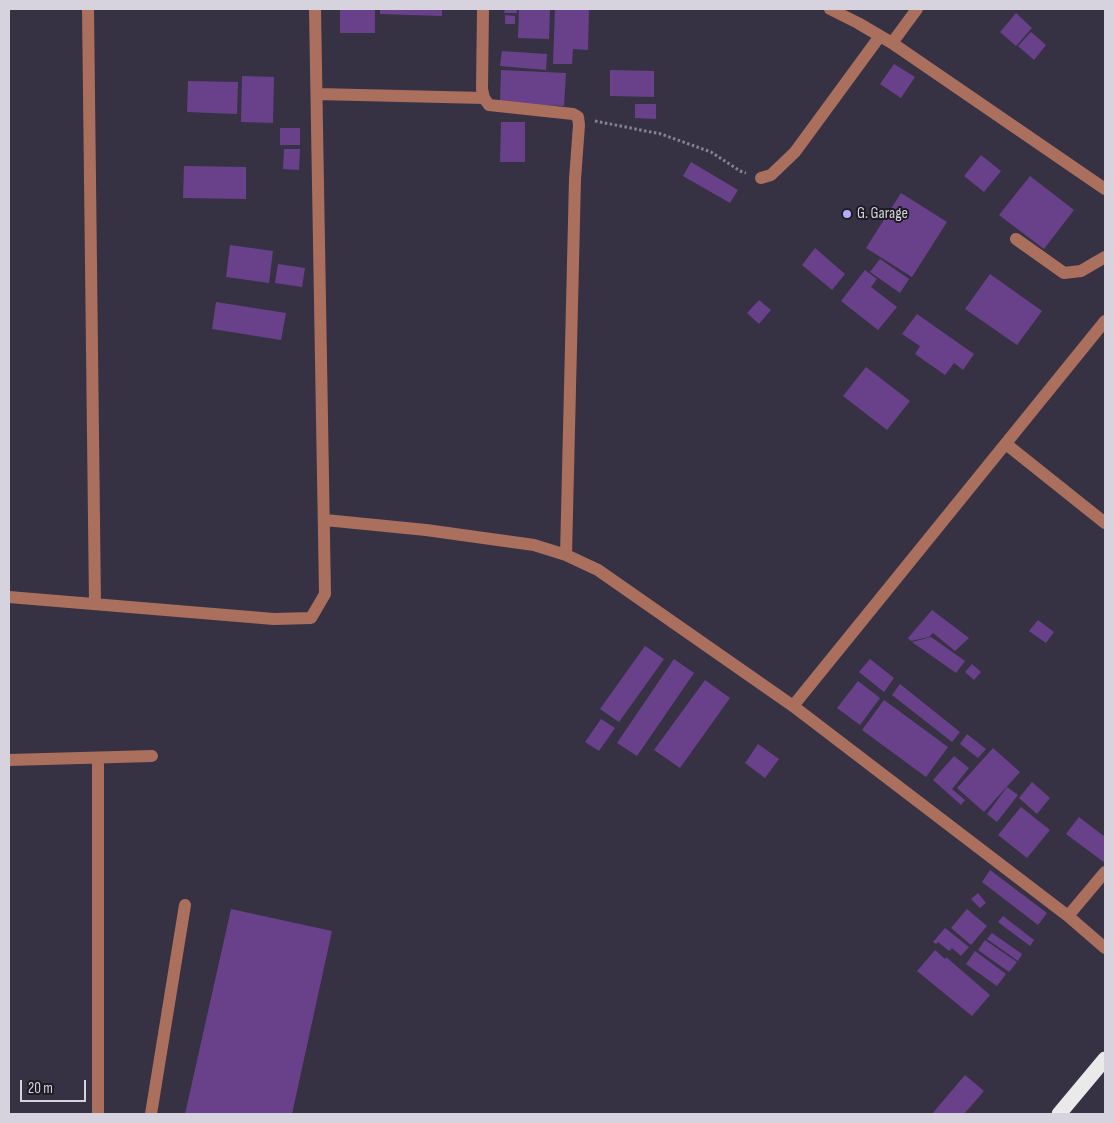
<!DOCTYPE html>
<html>
<head>
<meta charset="utf-8">
<style>
	body { margin:0 }
	#map { position:relative; width:1114px; height:1123px; overflow:hidden; background:#373144; font-family:"Sofia Sans Condensed",sans-serif }
	canvas { display:block }
	.frame { position:absolute; inset:0; border:10px solid #d6d2de; pointer-events:none }
	.scale { position:absolute; left:20px; top:1080px; width:66px; height:22px; box-sizing:border-box; border:2px solid #d6d2de; border-top:0; padding-left:6px; font-size:15px; line-height:18px; white-space:nowrap; color:#d6d2de; -webkit-text-stroke:4px #1e1b24; paint-order:stroke }
</style>
</head>
<body>
<div id="map">
<canvas width="1114" height="1123"></canvas>
<div class="frame"></div>
<div class="scale">20 m</div>
</div>
<script>
const c = document.querySelector('canvas').getContext('2d');
c.lineJoin = 'round';
function fill(path, color) { c.fillStyle = color; c.fill(path, 'evenodd'); }
const poly = rows => new Path2D(rows.map(r => 'M' + r).join(''));
function strokePath(path, color, width, dash) { c.strokeStyle = color; c.lineWidth = width; c.lineCap = dash ? 'butt' : 'round'; c.setLineDash(dash || []); c.stroke(path); }
function write(font, color, halo, rows, align = 'center') {
  c.font = font + ' "Sofia Sans Condensed",sans-serif'; c.lineWidth = 4; c.setLineDash([]); c.textBaseline = 'middle'; c.strokeStyle = halo; c.fillStyle = color; for (const [text, x, y, turn = 0] of rows) {
    c.save(); c.translate(x, y); c.rotate((+turn || 0) * Math.PI / 180); c.textAlign = isNaN(turn) ? turn : align; if (halo) c.strokeText(text, 0, 0); c.fillText(text, 0, 0); c.restore();
  }
}
fill(poly([
	[340,9,375,9,375,33,340,33],
	[380,9,442,9,442,16,380,14],
	[505,9,517,9,517,13,504,13],
	[519,9,550,9,549,39,518,38],
	[555,9,589,9,588,50,573,49,572,64,553,64],
	[1016,13,1032,28,1016,46,1000,32],
	[505,15,515,16,515,24,505,24],
	[1031,32,1046,45,1034,60,1018,46],
	[502,51,547,54,546,70,500,66],
	[894,64,915,77,901,98,880,84],
	[501,70,566,73,564,106,500,103],
	[610,70,654,71,654,97,610,96],
	[242,76,274,77,273,123,241,122],
	[188,81,238,82,237,114,187,112],
	[635,104,656,104,656,119,635,118],
	[501,122,525,122,525,162,500,162],
	[280,128,300,128,300,145,280,145],
	[284,149,300,149,299,170,283,169],
	[981,155,1001,171,984,192,964,176],
	[691,162,738,190,730,203,683,176],
	[184,166,246,167,246,199,183,198],
	[1030,176,1074,210,1044,249,999,215],
	[901,193,947,222,912,277,866,248],
	[230,245,273,251,269,283,226,277],
	[815,248,845,274,832,290,802,265],
	[880,259,909,279,900,293,870,272],
	[278,264,305,268,302,287,275,283],
	[865,270,877,279,871,287,897,307,878,330,841,301],
	[990,274,1042,311,1017,345,965,309],
	[759,300,771,310,759,324,747,313],
	[216,302,286,313,281,340,212,329],
	[917,314,974,354,963,370,954,363,945,375,915,354,920,346,902,334],
	[866,367,910,401,887,430,843,396],
	[932,610,969,638,955,651,933,633,929,637,911,641,908,638],
	[1038,620,1054,632,1046,643,1029,631],
	[931,637,965,661,956,673,912,642],
	[645,646,664,659,619,722,600,709],
	[674,659,694,673,637,756,617,743],
	[870,659,894,678,884,692,859,672],
	[972,664,981,672,974,680,965,672],
	[705,680,730,698,680,768,654,750],
	[858,681,880,698,860,725,837,708],
	[900,684,960,732,952,742,892,695],
	[884,700,948,747,926,777,862,730],
	[601,719,615,728,599,751,585,742],
	[967,734,986,749,978,758,960,744],
	[758,744,779,759,765,778,745,763],
	[993,748,1020,772,984,812,957,788],
	[954,756,969,768,952,789,965,800,961,805,933,780],
	[1032,782,1050,798,1037,814,1019,798],
	[1007,787,1018,795,997,822,987,814],
	[1021,807,1050,830,1027,858,998,835],
	[1079,817,1105,837,1105,863,1066,834],
	[990,870,1047,913,1038,925,982,882],
	[978,893,986,903,980,908,971,899],
	[231,909,332,931,292,1114,185,1114],
	[967,909,987,926,971,945,951,928],
	[1003,916,1034,940,1030,946,998,922],
	[945,928,969,947,961,956,952,948,949,951,938,942,936,944,933,942],
	[992,933,1022,954,1018,961,987,939],
	[985,940,1017,962,1009,972,978,950],
	[935,950,945,959,946,957,990,995,972,1016,917,971],
	[975,951,1006,974,997,986,966,964],
	[965,1075,984,1091,964,1114,932,1114]
]), '#69418a');
strokePath(poly([
	[595,121,661,134,711,152,740,171,746,173]
]), '#878291', 3, [2.5, 2.5]);
strokePath(poly([
	[88,9,95,604],
	[483,9,482,89,484,98,489,105,573,114,578,117,579,125,575,179,566,555],
	[830,9,858,23,892,43,1105,189],
	[892,43,917,9],
	[317,94,484,98],
	[761,178,771,175,795,152,880,36],
	[1016,239,1064,273,1081,271,1105,257],
	[1006,444,1105,523],
	[325,520,426,530,534,545,566,555,598,570,793,706,1068,916,1105,948],
	[9,597,274,619,311,618,325,594,315,9],
	[793,706,1105,321],
	[98,758,98,1114],
	[9,760,152,756],
	[1068,916,1105,872],
	[151,1114,185,905]
]), '#ab6f5e', 12);
strokePath(poly([
	[1059,1114,1105,1059]
]), '#eaeaea', 15);
for (const [x, y, r, color] of [
	[847,214,5,"#b2adf9"]
]) { const dot = new Path2D(); dot.arc(x, y, r, 0, 2 * Math.PI); c.fillStyle = color; c.fill(dot); strokePath(dot, '#1e1b24', 2); }
write('16px', '#d6d2de', '#1e1b24', [
	["G. Garage",857,214]
], 'left');
</script>
</body>
</html>
